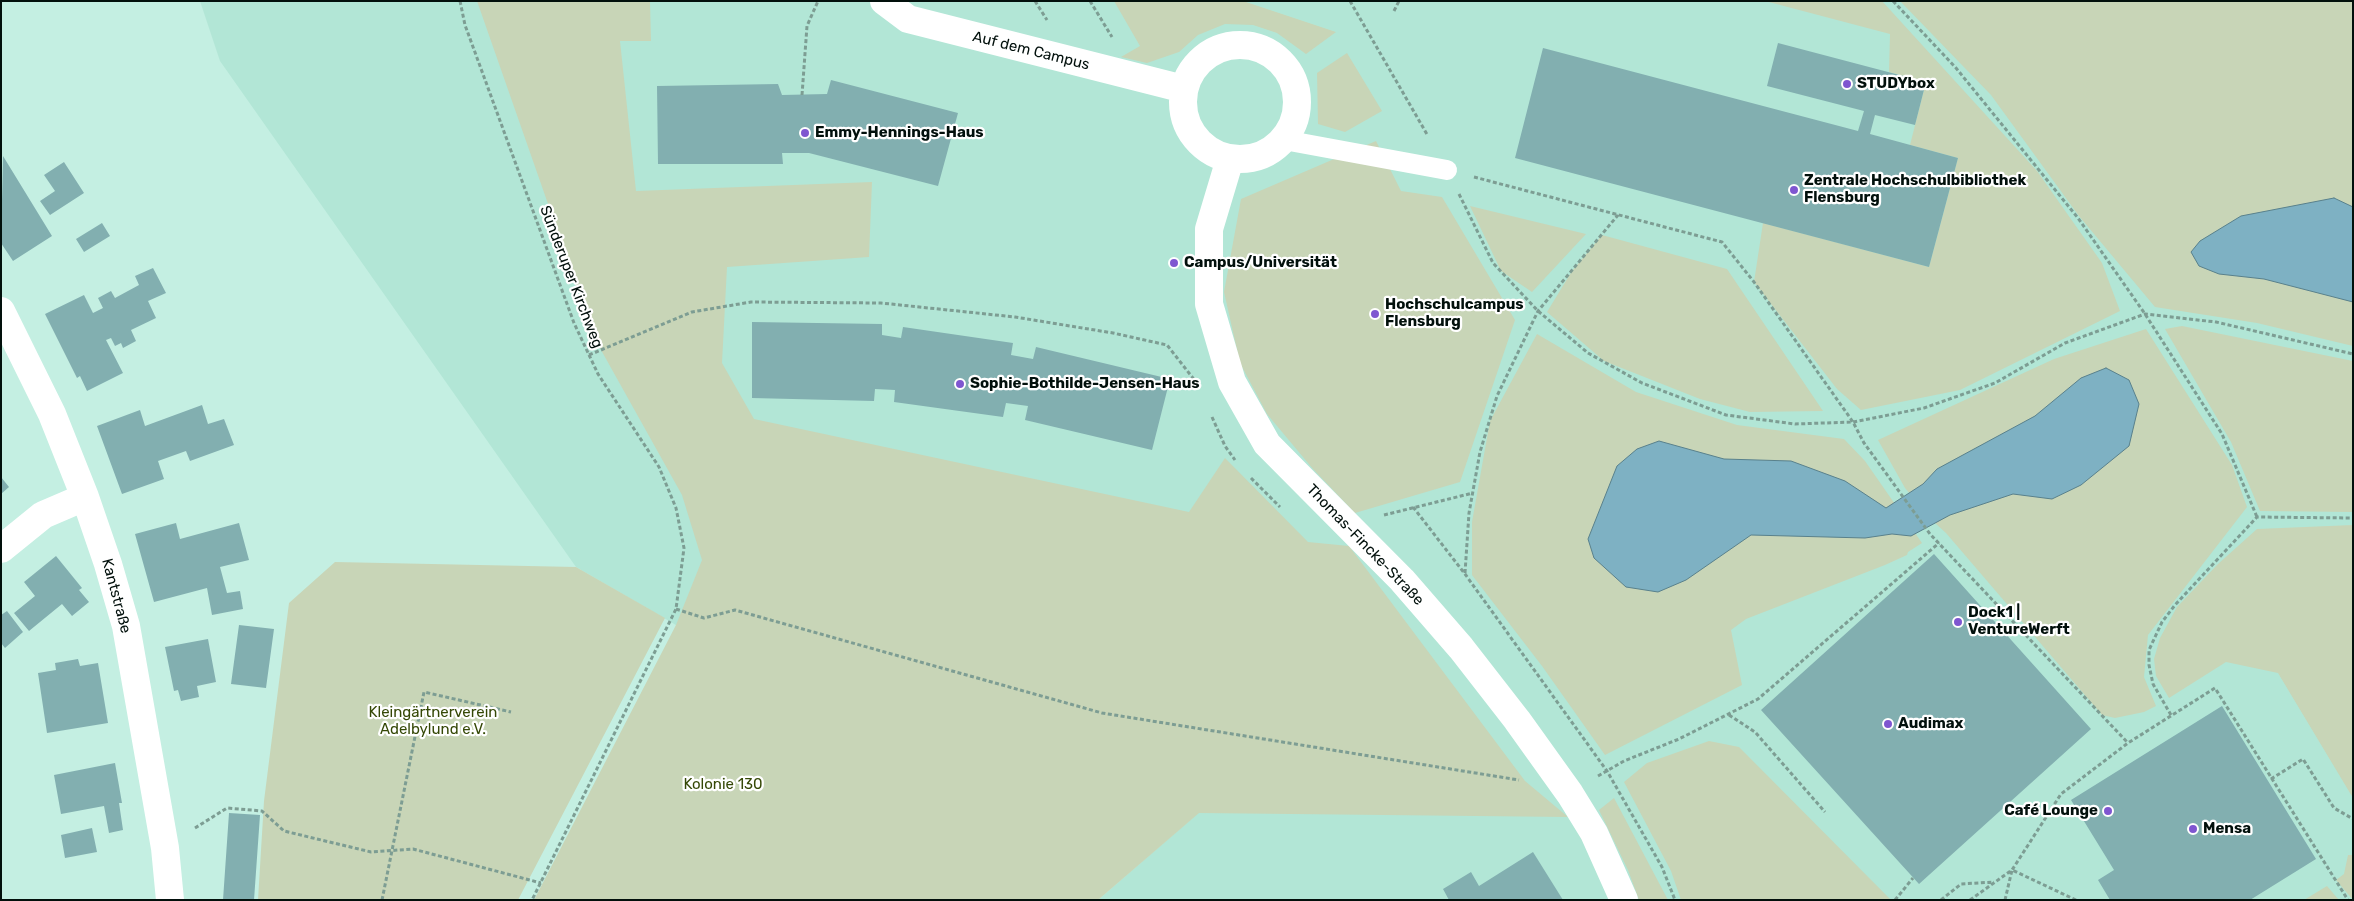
<!DOCTYPE html>
<html>
<head>
<meta charset="utf-8">
<style>
	body { margin:0 }
	#map { position:relative; width:2354px; height:901px; overflow:hidden; background:#c4efe2; font-family:Rubik,sans-serif }
	canvas { display:block }
	.frame { position:absolute; inset:0; border:2px solid #02100c; pointer-events:none }
</style>
</head>
<body>
<div id="map">
<canvas width="2354" height="901"></canvas>
<div class="frame"></div>
</div>
<script>
const c = document.querySelector('canvas').getContext('2d');
c.lineJoin = 'round';
function fill(path, color) { c.fillStyle = color; c.fill(path, 'evenodd'); }
const poly = rows => new Path2D(rows.map(r => 'M' + r).join(''));
function strokePath(path, color, width, dash) { c.strokeStyle = color; c.lineWidth = width; c.lineCap = dash ? 'butt' : 'round'; c.setLineDash(dash || []); c.stroke(path); }
function write(font, color, halo, rows, align = 'center') {
  c.font = font + ' Rubik,sans-serif'; c.lineWidth = 4.5; c.setLineDash([]); c.textBaseline = 'middle'; c.strokeStyle = halo; c.fillStyle = color; for (const [text, x, y, turn = 0] of rows) {
    c.save(); c.translate(x, y); c.rotate((+turn || 0) * Math.PI / 180); c.textAlign = isNaN(turn) ? turn : align; if (halo) c.strokeText(text, 0, 0); c.fillText(text, 0, 0); c.restore();
  }
}
fill(poly([
	[200,1,2353,1,2353,900,1098,900,1198,813,924,769,576,567,220,61]
]), '#b2e6d6');
fill(poly([
	[477,1,650,1,651,41,620,41,636,191,872,182,869,257,727,267,722,363,754,419,1189,512,1225,458,1308,542,1349,546,1525,781,1568,817,1199,813,1098,900,534,900,676,625,702,560,682,495,596,341],
	[1114,1,1243,1,1336,32,1306,54,1277,33,1253,25,1225,24,1198,35,1179,52,1147,63,1121,57,1140,46],
	[1765,1,1882,1,2037,171,2102,263,2120,311,1960,390,1861,410,1837,389,1754,282,1763,223,1929,267,1958,158,1910,145,1926,82,1889,72,1890,34],
	[1900,1,2353,1,2353,346,2257,323,2155,307,2079,216,1991,95],
	[1347,53,1382,111,1345,132,1318,124,1317,73],
	[1376,141,1401,191,1442,197,1515,320,1460,482,1355,513,1313,469,1267,414,1240,363,1224,292,1241,199],
	[1470,206,1586,234,1532,292,1501,271],
	[1602,235,1727,269,1823,411,1750,412,1700,399,1604,361,1547,312,1572,271],
	[2182,326,2353,361,2353,512,2260,511,2231,442,2165,329],
	[2146,329,2232,465,2247,507,2148,635,2144,677,2156,706,2144,712,2115,718,2102,715,1946,533,1935,523,1905,488,1878,440,2054,359],
	[1537,334,1636,392,1737,425,1844,439,1865,461,1922,543,1908,552,1907,555,1885,565,1746,619,1731,630,1742,685,1605,755,1542,666,1472,575,1472,522,1490,421],
	[2353,525,2353,798,2278,673,2226,662,2169,698,2156,676,2154,659,2160,638,2177,607,2218,564,2257,529],
	[335,562,576,567,665,618,518,900,258,900,264,801,289,603],
	[1709,741,1739,747,1891,900,1681,900,1671,871,1624,782,1647,763],
	[1614,798,1668,900,1639,900,1628,870,1599,810],
	[2348,855,2353,855,2353,900,2336,880,2344,874],
	[2327,886,2339,900,2304,900]
]), '#c8d5b7');
const water = poly([
	[2334,198,2353,207,2353,302,2264,279,2219,274,2199,266,2191,252,2200,241,2241,216,2334,198],
	[2106,368,2129,380,2139,404,2129,446,2081,485,2052,499,2013,494,1950,515,1911,536,1892,534,1865,538,1751,535,1686,580,1658,592,1626,587,1594,558,1588,539,1617,466,1637,449,1659,441,1724,459,1791,461,1845,481,1886,508,1923,484,1937,469,2035,416,2081,378,2106,368]
]);
fill(water, '#7eb1c3');
strokePath(water, '#59818c', 1);
fill(poly([
	[1778,43,1926,82,1915,125,1875,115,1870,134,1958,158,1929,267,1515,158,1543,48,1858,131,1864,111,1767,86],
	[831,80,958,113,938,186,809,153,782,153,783,164,658,164,657,86,778,84,782,95,827,94],
	[3,156,52,236,13,261,1,243],
	[64,162,84,193,50,215,40,201,55,191,44,175],
	[102,223,110,236,84,252,76,239],
	[153,268,166,293,148,301,156,318,131,330,136,341,123,348,121,343,115,346,111,338,106,340,123,373,87,391,80,376,77,378,45,314,84,295,93,313,103,308,98,298,111,291,115,298,139,285,135,276],
	[752,322,882,324,882,335,901,338,903,327,1013,343,1011,355,1033,359,1036,347,1170,379,1152,450,1025,420,1028,406,1006,403,1003,417,894,402,895,390,875,389,874,401,752,398],
	[202,405,208,424,224,419,234,445,190,461,186,451,158,461,164,479,122,494,97,426,140,410,145,426],
	[1,477,9,487,1,494],
	[176,523,180,539,239,523,249,560,220,567,227,593,240,591,243,609,212,615,207,588,154,602,135,534],
	[1934,554,2091,729,1919,884,1761,710],
	[56,556,82,588,79,590,89,602,72,616,62,604,29,631,14,613,35,596,24,582],
	[7,611,23,632,5,648,1,643,1,615],
	[239,625,274,629,266,688,231,684],
	[208,639,216,682,197,686,199,697,181,701,178,690,174,691,165,647],
	[78,659,80,666,98,663,108,723,47,733,38,673,56,670,55,663],
	[2222,706,2316,859,2250,900,2110,900,2098,880,2114,870,2071,800],
	[115,763,122,803,119,803,123,830,109,833,104,806,61,814,54,775],
	[229,813,260,815,254,900,223,900],
	[92,828,97,852,65,858,61,835],
	[1533,852,1563,900,1449,900,1443,889,1471,872,1479,886]
]), '#82afb0');
strokePath(poly([
	[460,1,465,25,574,323,598,374,659,467,676,508,684,548,676,609,532,900],
	[1035,1,1047,20],
	[1090,1,1112,37],
	[1350,1,1428,136],
	[1893,1,1956,68,2078,218,2145,314,2222,434,2257,517],
	[1394,11,1399,1],
	[802,95,807,26,818,1],
	[1474,177,1722,242,1754,282,1853,422,1864,443,1930,534,2128,743],
	[1459,194,1493,263,1538,311,1588,353,1642,383,1726,415,1795,424,1853,422,1924,408,1995,383,2065,343,2145,314,2216,322,2353,354],
	[589,355,692,312,751,302,881,303,1015,317,1113,333,1167,345,1196,382],
	[1212,417,1225,446,1235,460],
	[1251,478,1280,507],
	[1413,507,1465,574,1607,771,1662,867,1675,900],
	[1384,515,1473,493],
	[1465,573,1469,513,1480,452,1497,396,1538,311,1618,215],
	[676,609,704,618,735,610,1102,713,1519,780],
	[1729,715,1755,732,1825,812],
	[2171,715,2153,684,2149,665,2149,650,2162,622,2175,605,2257,517,2353,518],
	[1598,776,1624,761,1679,739,1758,699,1939,543],
	[2271,779,2303,759,2334,808,2353,819],
	[195,828,227,808,262,811,284,831,371,852,413,849,541,883],
	[382,900,424,692,511,712],
	[1895,900,1913,878],
	[1941,900,1961,884,1994,882],
	[1970,900,2012,870,2061,794,2128,743,2215,688,2348,900],
	[2005,900,2012,870,2076,900]
]), '#7d9d93', 3, [4, 2.5]);
strokePath(poly([
	[1284,140,1447,170]
]), '#fff', 20);
strokePath(poly([
	[884,1,908,19,1184,89],
	'1183 102a57 57 0 1 1 114 0a57 57 0 1 1-114 0Z',
	[1230,159,1209,229,1209,304,1232,382,1267,444,1402,580,1461,648,1517,720,1570,794,1594,833,1624,900],
	[1,311,52,414,85,497,108,564,126,626,165,848,170,900],
	[1,549,43,515,85,497]
]), '#fff', 28);
for (const [x, y, r, color] of [
	[1847,84,5,"#7f56d0"],
	[805,133,5,"#7f56d0"],
	[1794,190,5,"#7f56d0"],
	[1174,263,5,"#7f56d0"],
	[1375,314,5,"#7f56d0"],
	[960,384,5,"#7f56d0"],
	[1958,622,5,"#7f56d0"],
	[1888,724,5,"#7f56d0"],
	[2108,811,5,"#7f56d0"],
	[2193,829,5,"#7f56d0"]
]) { const dot = new Path2D(); dot.arc(x, y, r, 0, 2 * Math.PI); c.fillStyle = color; c.fill(dot); strokePath(dot, '#fff', 2); }
write('15px', '#02100c', '#fff', [
	["Auf dem Campus",1031,51,14],
	["Sünderuper Kirchweg",571,277,69],
	["Thomas-Fincke-Straße",1365,545,46],
	["Kantstraße",116,596,75]
]);
write('bold 15px', '#02100c', '#fff', [
	["STUDYbox",1857,84],
	["Emmy-Hennings-Haus",815,133],
	["Zentrale Hochschulbibliothek",1804,181],
	["Flensburg",1804,198],
	["Campus/Universität",1184,263],
	["Hochschulcampus",1385,305],
	["Flensburg",1385,322],
	["Sophie-Bothilde-Jensen-Haus",970,384],
	["Dock1 |",1968,613],
	["VentureWerft",1968,630],
	["Audimax",1898,724],
	["Café Lounge",2098,811,"right"],
	["Mensa",2203,829]
], 'left');
write('15px', '#354806', '#fff', [
	["Kleingärtnerverein",433,713],
	["Adelbylund e.V.",433,730],
	["Kolonie 130",723,785]
]);
</script>
</body>
</html>
